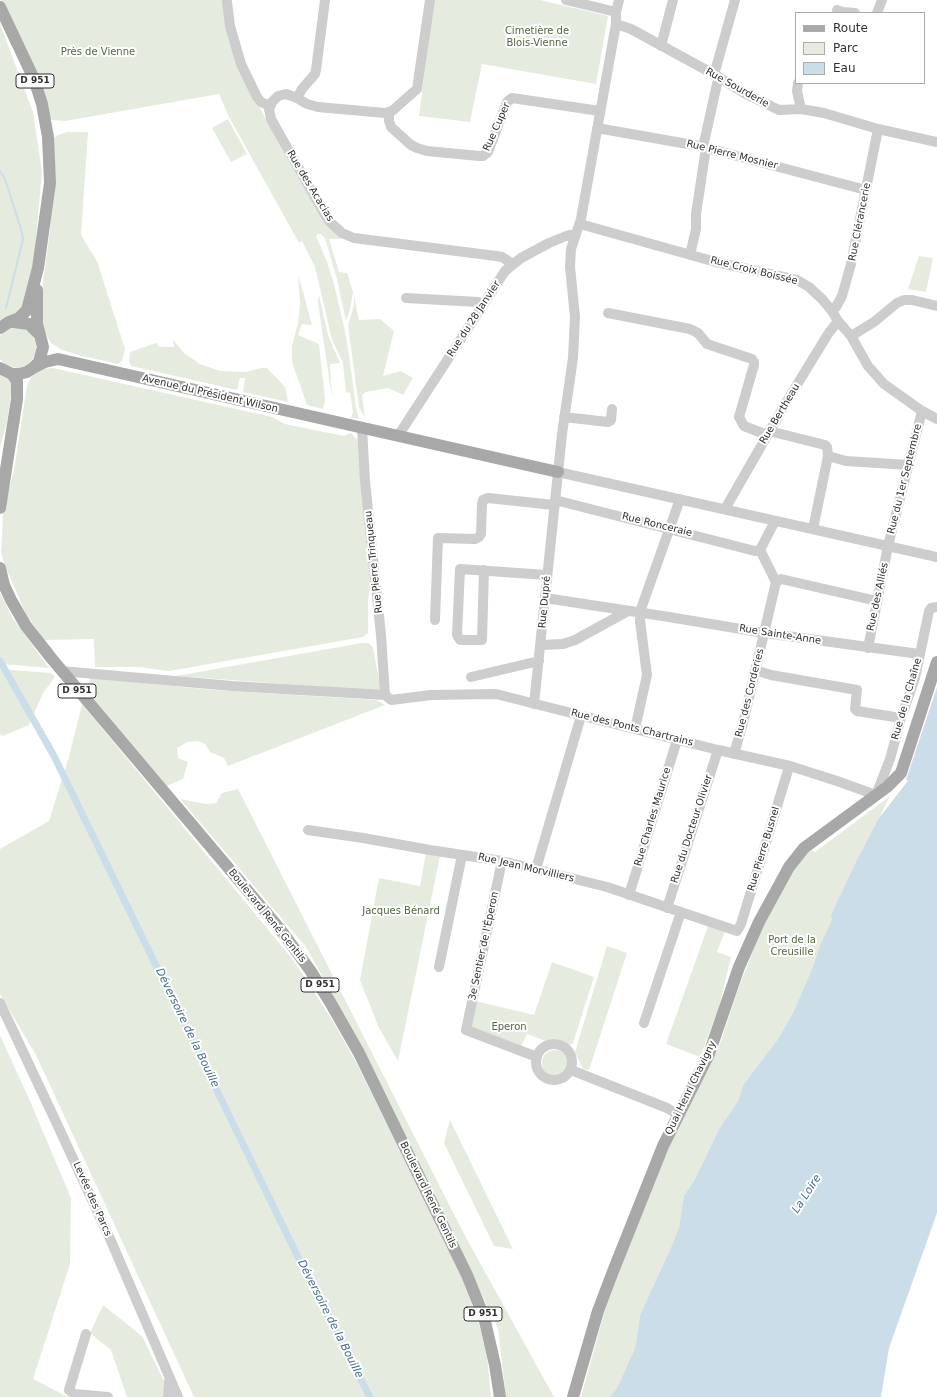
<!DOCTYPE html>
<html>
<head>
<meta charset="utf-8">
<style>
	body { margin:0 }
	#map { position:relative; width:937px; height:1397px; overflow:hidden; background:#fff; font-family:"DejaVu Sans",sans-serif }
	canvas { display:block }
	.legend { position:absolute; left:795px; top:12px; width:130px; height:72px; box-sizing:border-box; background:#fff; border:1px solid #acacac; margin:0; padding:5px 7px; list-style:none; font-size:12px; color:#303030 }
	.legend li { display:flex; align-items:center; gap:8px; height:20px }
	.legend b { width:20px; border:1px solid #acacac }
</style>
</head>
<body>
<div id="map">
<canvas width="937" height="1397"></canvas>
<ul class="legend">
<li><b style="height:5px;background:#a8a8a8"></b>Route</li>
<li><b style="height:11px;background:#e5ecdf"></b>Parc</li>
<li><b style="height:11px;background:#ccddea"></b>Eau</li>
</ul>
</div>
<script>
const c = document.querySelector('canvas').getContext('2d');
c.lineJoin = 'round';
function fill(path, color) { c.fillStyle = color; c.fill(path, 'evenodd'); }
const poly = rows => new Path2D(rows.map(r => 'M' + r).join(''));
function strokePath(path, color, width, dash) { c.strokeStyle = color; c.lineWidth = width; c.lineCap = dash ? 'butt' : 'round'; c.setLineDash(dash || []); c.stroke(path); }
function write(font, color, halo, rows, align = 'center') {
  c.font = font + ' "DejaVu Sans",sans-serif'; c.lineWidth = 4; c.setLineDash([]); c.textBaseline = 'middle'; c.strokeStyle = halo; c.fillStyle = color; for (const [text, x, y, turn = 0] of rows) {
    c.save(); c.translate(x, y); c.rotate((+turn || 0) * Math.PI / 180); c.textAlign = isNaN(turn) ? turn : align; if (halo) c.strokeText(text, 0, 0); c.fillText(text, 0, 0); c.restore();
  }
}
fill(poly([
	[1,0,223,0,239,69,266,119,321,215,344,239,329,239,339,272,347,273,353,292,350,310,346,321,337,279,325,238,321,234,318,234,316,236,326,259,333,280,345,331,349,355,356,408,359,419,350,418,352,416,353,412,350,392,346,393,343,363,332,340,315,267,302,241,299,243,229,117,219,94,65,121,52,120,48,115,23,47],
	[434,0,540,0,608,16,596,84,482,64,470,122,419,116],
	[0,24,33,112,42,171,33,273,26,306,19,315,0,320],
	[228,119,247,154,231,162,212,128],
	[67,132,88,132,81,235,97,261,125,349,122,361,118,364,78,355,60,349,51,343,46,334,42,323,43,281,50,231,53,166,53,139,56,136],
	[919,256,933,258,926,292,908,289],
	[298,274,312,325,302,324,298,335,319,344,325,400,323,409,307,405,292,362,292,346,298,323,300,304],
	[319,295,328,335,340,363,330,364,332,398,323,337,318,302],
	[354,295,359,320,380,319,394,331,383,376,401,371,413,378,403,395,388,388,366,392,362,395,365,418,359,407,348,325,354,305],
	[17,327,24,329,30,332,34,337,36,344,36,351,34,357,30,362,25,366,18,368,12,367,6,365,0,359,0,336,4,331,10,328],
	[173,340,184,353,200,364,220,371,246,372,261,368,267,368,285,387,288,402,243,392,245,378,240,378,237,390,131,366,129,362,130,352,156,343,160,347,174,347],
	[53,368,272,417,285,424,344,436,351,433,360,443,372,569,368,601,368,633,363,637,169,671,138,667,95,667,94,639,44,640,26,614,6,568,1,553,2,538,3,511,14,470,27,386,31,378,37,372,44,369],
	[0,374,10,379,12,382,12,387,7,422,0,447],
	[0,593,12,617,49,668,0,664],
	[362,643,369,643,373,648,381,691,176,676],
	[0,669,51,673,55,677,43,693,29,725,3,736,0,734],
	[90,678,214,690,377,700,385,705,228,766,224,758,210,752,205,744,198,741,187,742,177,748,178,758,188,762,183,779,167,786,89,696],
	[82,704,294,961,334,1023,358,1066,455,1262,469,1296,481,1331,487,1357,491,1397,194,1397,36,1055,0,994,0,849,49,821,69,757],
	[238,789,463,1232,554,1397,506,1397,498,1328,365,1054,306,947,180,799,206,804,216,803,222,793],
	[890,796,882,812,823,961,778,1039,743,1085,738,1101,719,1129,694,1181,684,1195,679,1227,672,1245,640,1315,635,1348,617,1388,610,1397,581,1397,606,1306,624,1259,666,1152,719,1047,737,992,762,928,797,865,810,850,815,852],
	[426,853,440,856,398,1061,379,1028,360,980,379,878,420,886],
	[708,926,725,931,717,952,731,957,719,1007,700,1057,666,1044],
	[607,946,627,953,589,1070,583,1069,575,1052],
	[552,962,594,977,573,1043,570,1045,563,1041,556,1039,546,1041,527,1034,520,1048,473,1029,471,1025,475,1001,534,1015],
	[0,1035,30,1101,71,1198,70,1264,33,1379,68,1397,0,1397],
	'542 1063a13 13 0 1 1 26 0a13 13 0 1 1-26 0Z',
	[450,1120,513,1249,494,1246,444,1143],
	[103,1305,142,1336,164,1381,163,1397,127,1397,111,1350,90,1333]
]), '#e5ecdf');
fill(poly([
	[937,687,937,1213,889,1348,881,1397,610,1397,617,1388,635,1348,640,1315,672,1245,679,1227,684,1195,694,1181,719,1129,738,1101,743,1085,778,1039,794,1011,813,967,820,946,832,920,831,915,857,860,879,818,907,782,908,780,906,780]
]), '#ccddea');
strokePath(poly([
	[0,171,5,179,21,229,23,239,6,308]
]), '#ccddea', 2);
strokePath(poly([
	[0,661,54,756,297,1255,370,1397]
]), '#ccddea', 7);
strokePath(poly([
	[430,0,417,89,392,111,385,113,318,107,307,104,297,98,286,94,278,96,272,102,269,109,271,119,324,213,330,222,342,233,354,238,496,256,502,257,513,264],
	[566,0,616,12],
	[227,2,230,26,241,64,257,97,261,102,270,106],
	[837,10,843,12,855,13],
	[877,13,882,0],
	[616,24,631,29,719,77,744,93,779,110,801,109,824,113,878,129,937,142],
	[661,46,673,0],
	[714,75,735,0],
	[798,83,797,91,801,109],
	[297,98,302,89,315,74,316,70,325,0],
	[389,113,389,121,391,127,411,145,417,148,427,151,479,156,483,156,488,152,507,102,512,98,600,111],
	[597,128,699,146,866,190],
	[703,147,717,84,719,77],
	[580,224,716,262,797,280,809,287,822,299,832,311,838,321,851,336,868,366,884,384,922,411,937,419],
	[690,255,696,229,696,214,706,148],
	[406,298,478,302,484,304],
	[832,311,836,307,842,296,851,264,878,129],
	[608,313,690,329,698,333,707,344,752,359,754,362,754,365,739,417,744,426,767,435],
	[851,336,874,322,897,303,904,300,912,300,937,306],
	[564,417,608,422,611,420,612,409],
	[362,428,365,481,381,635,385,695],
	[769,431,825,445,827,447,828,456,813,529],
	[398,436,505,271,521,258,549,243,566,236,576,234],
	[828,456,846,461,909,465],
	[558,472,937,557],
	[555,500,755,551,760,550],
	[725,509,787,401,828,334,838,321],
	[760,550,775,521],
	[484,570,482,640,460,640,457,635,460,569,547,575],
	[776,582,781,579,877,601],
	[545,598,663,616,765,633,919,654],
	[435,620,438,538,475,539,479,537,481,534,482,504,483,500,488,498,554,505],
	[541,645,563,644,575,640,628,611],
	[868,648,888,546,922,411],
	[755,670,771,675,857,690,855,709,857,711,901,718],
	[61,671,232,686,385,695],
	[471,677,539,661],
	[385,695,391,700,431,695,496,694,718,750,790,766,837,781,876,795,890,759,901,718,915,678,929,611,931,608,937,607],
	[534,704,562,434,573,358,575,317,570,267,571,249,581,219,616,24,616,12,619,0],
	[635,729,647,675,640,621,641,609,680,499],
	[734,754,743,723,776,582,760,550],
	[308,830,363,838,430,850,502,861,607,887,737,931,741,924,789,767],
	[502,861,466,1030,537,1057],
	[536,869,581,716],
	[629,895,677,740],
	[667,908,718,750],
	[439,967,462,855],
	[0,1003,57,1124,111,1241,178,1397],
	[644,1023,681,912],
	'536 1062a18 18 0 1 1 36 0a18 18 0 1 1-36 0Z',
	[571,1070,667,1108,679,1115],
	[86,1334,69,1390,74,1394,108,1397],
	[168,1397,169,1381]
]), '#cdcdcd', 10);
strokePath(poly([
	[0,7,34,79,42,104,48,137,50,183,38,268,27,310,19,318,9,322],
	[37,290,37,324,40,335],
	[0,328,9,322,14,322,29,324,40,335,43,347,39,362,33,368,27,372,19,374,12,374,0,368],
	[33,368,45,362,58,359,558,472],
	[0,508,17,399,17,381,12,374],
	[0,568,4,585,11,600,26,626,52,659,280,929,310,970,330,1002,359,1053,467,1275,484,1317,495,1365,500,1397],
	[573,1397,598,1311,612,1274,663,1146,709,1054,739,967,759,922,789,867,804,848,887,787,901,773,937,662]
]), '#a8a8a8', 12);
for (const [x, y, w] of [
	[35,81,38],
	[77,691,38],
	[320,985,38],
	[483,1314,38]
]) { const box = new Path2D(); box.roundRect(x - w / 2, y - 7, w, 14, 3); c.fillStyle = '#fff'; c.fill(box); strokePath(box, '#303030', 1); }
write('bold 9px', '#303030', null, [
	["D 951",35,81],
	["D 951",77,691],
	["D 951",320,985],
	["D 951",483,1314]
]);
write('10px', '#516840', '#fff', [
	["Cimetière de",537,31],
	["Blois-Vienne",537,43],
	["Près de Vienne",98,52],
	["Jacques Bénard",401,911],
	["Port de la",792,940],
	["Creusille",792,952],
	["Eperon",509,1027]
]);
write('10px', '#303030', '#fff', [
	["Rue Sourderie",737,88,29],
	["Rue Cuper",497,127,-66],
	["Rue Pierre Mosnier",732,155,14],
	["Rue des Acacias",310,186,59],
	["Rue Clérancerie",860,222,-79],
	["Rue Croix Boissée",754,271,14],
	["Rue du 28 Janvier",474,319,-57],
	["Avenue du Président Wilson",210,394,13],
	["Rue Bertheau",780,414,-59],
	["Rue du 1er Septembre",905,479,-76],
	["Rue Ronceraie",657,525,14],
	["Rue Pierre Trinqueau",374,562,-96],
	["Rue des Alliés",878,597,-78],
	["Rue Dupré",545,602,-85],
	["Rue Sainte-Anne",780,635,9],
	["Rue des Corderies",750,693,-76],
	["Rue de la Chaîne",907,699,-74],
	["Rue des Ponts Chartrains",632,728,14],
	["Rue Charles Maurice",653,817,-73],
	["Rue du Docteur Olivier",692,829,-72],
	["Rue Pierre Busnel",764,849,-73],
	["Rue Jean Morvilliers",526,868,13],
	["Boulevard René Gentils",267,916,51],
	["3e Sentier de l'Éperon",484,946,-78],
	["Quai Henri Chavigny",691,1088,-64],
	["Boulevard René Gentils",428,1195,64],
	["Levée des Parcs",92,1199,66]
]);
write('italic 11px', '#436c8c', '#fff', [
	["Déversoire de la Bouille",187,1028,64],
	["La Loire",807,1194,-57],
	["Déversoire de la Bouille",330,1319,63]
]);
</script>
</body>
</html>
